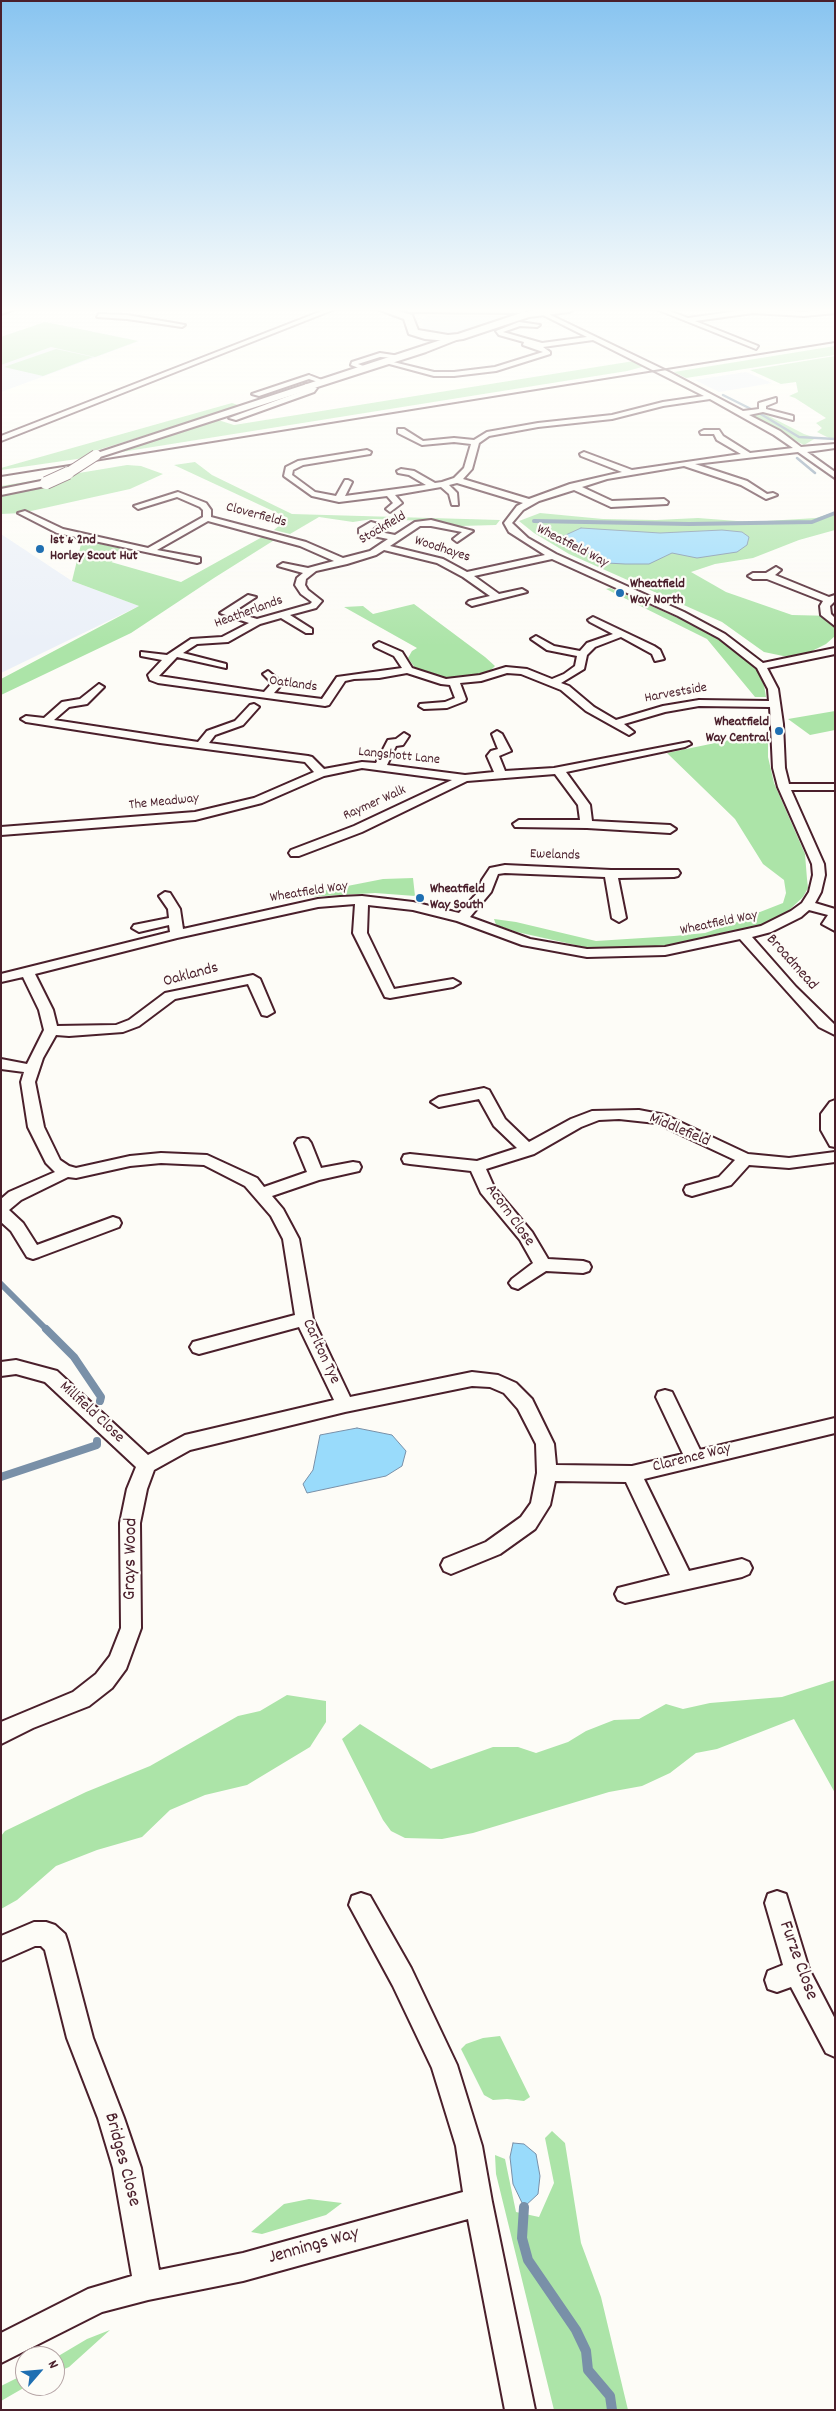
<!DOCTYPE html>
<html>
<head>
<meta charset="utf-8">
<style>
	body { margin:0 }
	#map { position:relative; width:836px; height:2411px; overflow:hidden; background:#fdfcf7; font-family:Dekko,sans-serif }
	canvas { display:block }
	.frame { position:absolute; inset:0; border:2px solid #4a1f2b; pointer-events:none }
	.north { position:absolute; left:15px; top:2346px; width:50px; height:50px; box-sizing:border-box; background:#fdfcf7; border:1px solid #b5a4a5; border-radius:50%; rotate:63deg; font-size:14px; font-weight:700; line-height:20px; text-align:center; color:#4a1f2b }
	.north::after { content:''; display:block; margin:auto; width:18px; height:22px; background:#1f6fb2; clip-path:polygon(50% 0,100% 100%,50% 72%,0 100%) }
</style>
</head>
<body>
<div id="map">
<canvas width="836" height="2411"></canvas>
<div class="frame"></div>
<div class="north">N</div>
</div>
<script>
const c = document.querySelector('canvas').getContext('2d');
c.lineJoin = 'round';
function fill(path, color) { c.fillStyle = color; c.fill(path, 'evenodd'); }
const poly = rows => new Path2D(rows.map(r => 'M' + r).join(''));
function strokePath(path, color, width, dash) { c.strokeStyle = color; c.lineWidth = width; c.lineCap = dash ? 'butt' : 'round'; c.setLineDash(dash || []); c.stroke(path); }
function write(font, color, halo, rows, align = 'center') {
  c.font = font + ' Dekko,sans-serif'; c.lineWidth = 4.5; c.setLineDash([]); c.textBaseline = 'middle'; c.strokeStyle = halo; c.fillStyle = color; for (const [text, x, y, turn = 0] of rows) {
    c.save(); c.translate(x, y); c.rotate((+turn || 0) * Math.PI / 180); c.textAlign = isNaN(turn) ? turn : align; if (halo) c.strokeText(text, 0, 0); c.fillText(text, 0, 0); c.restore();
  }
}
fill(poly([
	[439,312,502,313,509,318,463,331,445,334,424,329,420,320],
	[45,322,140,341,1,392,1,337],
	[746,372,772,383,719,392,695,380],
	[1,534,72,581,139,606,1,673]
]), '#ebf0f8');
fill(poly([
	[45,322,138,341,95,357,51,347,1,365,1,337],
	[835,346,835,355,686,378,674,372],
	[56,349,93,357,43,376,4,367],
	[835,356,835,441,817,432,822,428,816,423,826,418,795,398,789,396,798,392,796,382,781,384,750,370],
	[634,361,646,366,627,371,109,454,215,419,234,425],
	[232,403,241,406,98,450,84,458,1,470,1,468],
	[763,413,804,434,816,438,804,445,798,442,752,415],
	[195,462,212,475,292,514,500,520,496,525,460,526,427,521,373,519,353,522,319,517,290,534,274,530,288,518,174,465],
	[127,465,141,466,163,474,130,489,22,513,1,514,1,486],
	[835,512,835,530,799,540,753,558,715,564,691,572,726,592,792,615,835,616,835,636,826,644,808,653,788,657,764,652,722,622,569,554,534,533,519,521,540,513,603,519,656,520,698,518,750,522,816,518],
	[264,536,276,539,214,578,131,633,1,695,1,679,139,606,72,581,82,540,132,551,111,562,181,582],
	[610,588,683,620,730,646,755,666,764,685,766,697,755,697,707,639,606,589],
	[414,604,485,657,495,666,490,671,469,676,441,678,415,668,408,658,412,651,417,648,344,607,363,606,373,614],
	[835,711,835,730,810,735,788,719],
	[768,732,768,757,774,783,805,854,807,879,808,888,803,897,785,914,757,928,711,938,662,946,615,950,589,948,517,932,496,925,494,919,516,922,596,941,674,936,705,933,743,920,742,912,760,912,783,903,786,893,784,880,763,864,735,819,667,753],
	[413,878,415,896,375,893,306,897,283,901,281,899,383,879],
	[835,1680,835,1793,794,1719,717,1749,696,1753,670,1773,642,1786,609,1792,473,1833,442,1839,405,1838,391,1831,383,1820,342,1739,360,1724,431,1769,493,1747,518,1747,536,1753,568,1742,586,1731,614,1720,639,1719,666,1704,683,1709,710,1703,782,1697],
	[287,1695,326,1701,326,1722,310,1747,247,1785,205,1795,170,1810,142,1837,97,1850,56,1866,17,1900,1,1909,1,1836,5,1831,86,1792,150,1766,238,1716,260,1711],
	[500,2036,530,2097,524,2101,507,2099,493,2100,484,2095,461,2049,466,2044,483,2038],
	[552,2131,565,2143,581,2243,601,2297,628,2410,554,2410,496,2174,495,2155,505,2159,516,2212,539,2217,554,2183,545,2138],
	[309,2199,342,2203,326,2215,262,2234,251,2232,284,2204],
	[110,2330,69,2367,55,2373,55,2358,87,2339],
	[25,2374,25,2386,27,2386,1,2401,1,2386]
]), '#ace4a8');
const water = poly([
	[581,528,660,533,722,530,742,532,749,537,747,545,737,552,697,558,672,553,649,564,625,564,607,563,559,538,581,528],
	[357,1428,392,1435,406,1451,402,1466,386,1476,307,1493,303,1484,313,1470,320,1435,357,1428],
	[513,2143,524,2144,536,2154,540,2176,538,2194,524,2207,513,2184,510,2157,513,2143]
]);
fill(water, '#99dbfb');
strokePath(water, '#7990a8', 1);
strokePath(poly([
	[723,395,751,409],
	[759,413,799,437,835,439],
	[797,458,815,473]
]), '#7990a8', 2.5);
strokePath(poly([
	[534,521,689,524,812,522,835,513]
]), '#7990a8', 4);
strokePath(poly([
	[1,1284,48,1331]
]), '#7990a8', 6);
strokePath(poly([
	[46,1329,74,1357,101,1397,100,1401],
	[1,1477,97,1445,97,1441]
]), '#7990a8', 8);
strokePath(poly([
	[524,2207,522,2238,528,2260,576,2330,586,2351,588,2370,610,2396,612,2410]
]), '#7990a8', 10);
const street = poly([
	[6,309,15,309,1,314,1,310,6,309],
	[327,309,335,309,1,441,1,436,327,309],
	[531,309,538,309,671,373,743,411,759,409,759,403,776,398,776,402,766,406,766,409,793,416,793,420,763,412,749,415,780,431,801,447,835,444,835,448,807,452,835,472,835,478,798,452,695,464,747,481,767,494,773,493,777,495,766,499,741,485,684,466,607,479,582,487,612,501,664,499,668,502,667,504,611,507,574,490,539,501,523,510,512,523,528,538,556,554,684,612,725,634,763,663,835,648,835,654,767,668,778,689,783,724,785,768,789,784,835,784,835,790,791,790,824,864,825,875,821,892,815,903,835,909,835,931,822,924,828,915,809,910,801,917,771,932,752,937,796,987,835,1025,835,1035,819,1027,740,939,665,955,587,957,522,945,457,921,413,910,368,905,367,933,394,989,453,979,460,983,453,987,390,998,385,997,353,933,355,904,318,907,177,938,35,974,53,1010,57,1026,116,1025,129,1020,165,993,253,975,260,979,274,1012,267,1016,262,1015,248,984,175,999,139,1026,123,1032,69,1036,56,1035,43,1058,35,1082,44,1127,60,1160,69,1166,76,1168,130,1156,161,1153,207,1155,257,1178,264,1187,307,1172,295,1143,298,1139,303,1138,308,1139,311,1143,321,1168,353,1162,359,1163,361,1167,359,1171,319,1180,272,1196,283,1209,299,1239,313,1319,350,1397,472,1372,498,1375,516,1383,532,1399,554,1444,556,1465,632,1466,683,1454,656,1397,658,1392,665,1390,672,1392,700,1450,835,1418,835,1433,644,1479,689,1571,742,1559,749,1562,752,1568,749,1574,742,1577,625,1603,618,1600,615,1594,618,1588,670,1575,626,1482,555,1481,550,1505,535,1529,500,1554,451,1574,444,1571,441,1565,444,1559,486,1542,521,1517,531,1503,537,1473,536,1444,518,1409,504,1393,490,1387,472,1386,345,1412,190,1450,154,1470,147,1489,140,1523,141,1628,126,1669,112,1688,89,1706,33,1728,1,1744,1,1722,73,1692,96,1674,110,1656,121,1628,120,1523,127,1489,136,1467,45,1382,16,1374,1,1376,1,1362,16,1360,57,1371,148,1455,185,1435,334,1400,299,1327,199,1354,193,1352,190,1347,193,1342,295,1315,283,1239,271,1216,245,1186,204,1165,161,1163,130,1166,76,1178,68,1177,21,1200,9,1210,23,1223,37,1245,113,1217,119,1219,121,1223,119,1227,39,1257,33,1259,27,1257,11,1231,1,1222,1,1199,9,1192,55,1172,46,1163,28,1127,21,1082,24,1072,1,1069,1,1059,27,1064,44,1030,39,1010,23,977,1,982,1,974,170,932,169,925,139,932,132,928,134,925,169,918,168,909,159,896,165,892,170,893,180,909,183,929,318,899,340,897,362,896,413,902,459,913,479,891,482,880,490,868,505,865,611,870,678,870,680,873,678,876,674,877,618,878,626,918,619,922,612,918,605,877,505,873,498,874,491,892,470,917,530,939,587,949,665,947,761,926,791,911,802,903,809,892,813,875,812,864,778,787,773,768,770,707,699,706,665,712,624,724,634,732,629,735,586,711,561,690,521,674,507,673,481,681,460,683,466,699,465,701,447,708,424,709,419,706,420,704,445,702,455,698,450,685,441,684,407,673,379,678,354,679,345,681,329,705,325,706,158,683,150,680,148,675,162,660,141,656,141,652,167,655,191,639,222,637,249,623,220,613,248,595,256,597,233,612,257,619,310,604,312,602,301,594,295,585,297,578,303,573,278,566,283,563,308,568,334,561,300,546,208,521,157,550,200,558,200,562,197,563,57,533,18,513,25,511,63,529,148,548,203,517,203,510,200,507,177,497,138,509,134,506,178,492,206,503,211,510,211,517,306,542,343,558,370,551,388,539,359,533,359,529,371,522,378,524,370,530,395,535,415,522,431,520,473,531,457,542,453,539,462,532,431,526,420,526,390,546,443,559,467,572,545,555,509,532,504,523,517,506,523,503,457,483,449,485,457,493,458,505,452,505,449,494,441,487,395,495,402,503,390,512,386,509,393,503,387,496,339,502,312,496,284,476,286,467,298,461,367,450,371,452,370,454,303,465,293,470,292,475,315,492,336,496,345,480,348,480,352,482,345,496,426,485,409,475,398,473,397,471,401,469,414,471,435,483,442,482,454,478,464,468,471,444,454,442,422,445,398,433,398,429,404,429,423,441,454,438,474,440,487,432,538,423,612,415,663,402,704,396,593,340,543,347,550,352,550,354,496,371,454,376,434,376,382,362,385,360,434,372,454,372,495,367,543,352,523,345,524,342,499,335,496,331,519,322,540,325,537,327,520,326,503,332,542,343,587,337,531,309],
	[710,399,774,435,793,448,750,453,723,436,719,430,704,430,700,432,701,434,714,434,717,440,741,454,632,470,584,452,580,454,581,456,622,472,570,484,529,499,463,479,472,469,479,443,489,436,538,427,612,419,663,406,710,399],
	[384,550,437,563,463,577,490,596,469,601,467,603,472,606,527,592,522,589,499,594,474,576,552,559,678,616,719,638,757,668,768,689,769,701,699,700,663,706,616,720,594,707,569,686,561,683,584,669,587,655,595,647,621,637,652,654,655,661,664,659,660,650,654,646,593,617,588,620,590,622,613,634,587,643,580,651,554,646,536,636,531,639,547,650,577,656,575,666,564,674,552,679,527,669,506,667,480,675,446,679,412,668,402,652,379,642,374,645,375,647,394,656,402,668,337,677,322,699,274,693,283,683,268,671,263,674,272,683,264,692,159,676,177,657,226,668,226,664,183,653,197,644,228,642,260,624,281,618,306,633,312,633,312,629,290,615,316,608,322,601,308,590,305,585,306,579,316,571,347,564,376,555,384,550],
	[656,309,664,309,688,318,753,309,804,312,835,309,835,313,804,316,753,313,695,321,758,346,756,349,656,309],
	[99,314,127,315,185,325,182,327,127,319,97,317,99,314],
	[380,353,400,356,397,358,380,357,358,364,366,367,364,370,351,365,352,362,380,353],
	[309,375,322,380,318,382,309,379,259,396,252,394,309,375],
	[305,384,317,388,314,392,236,420,229,418,308,389,305,384],
	[776,567,781,570,775,575,829,597,835,595,835,601,830,606,831,614,835,618,835,626,821,615,820,606,823,601,767,579,753,579,748,576,753,573,766,573,776,567],
	[99,684,104,687,87,704,69,707,54,720,198,742,207,731,235,721,250,705,254,704,259,707,243,725,215,735,209,743,308,756,312,757,324,769,362,762,376,763,388,740,396,739,404,733,409,736,403,745,396,746,387,765,465,775,494,772,487,756,491,751,498,749,492,734,497,731,502,734,511,751,499,756,505,771,554,768,689,742,691,744,685,747,566,772,590,805,592,821,670,825,676,829,670,833,587,828,515,827,513,824,519,820,580,820,578,805,555,774,467,781,362,832,299,856,291,856,289,853,291,850,354,826,452,780,362,768,324,776,262,803,195,820,1,835,1,827,195,812,254,798,314,772,305,762,160,743,26,722,21,719,26,716,44,718,62,702,80,699,99,684],
	[484,1088,489,1090,505,1119,529,1142,571,1119,592,1111,639,1110,665,1115,748,1154,789,1158,835,1152,835,1162,789,1168,749,1165,731,1185,692,1196,686,1194,684,1190,686,1186,719,1177,735,1160,656,1123,619,1119,599,1120,581,1127,534,1154,486,1169,494,1187,532,1232,548,1259,583,1261,589,1263,591,1267,589,1271,583,1273,546,1271,518,1289,512,1287,509,1283,512,1279,533,1263,520,1240,481,1193,471,1171,410,1164,404,1163,402,1159,404,1155,410,1154,477,1161,517,1148,494,1126,479,1099,439,1107,431,1102,439,1097,484,1088],
	[835,1100,835,1147,830,1146,821,1130,821,1114,830,1102,835,1100],
	[777,1891,786,1894,809,1969,835,2019,835,2057,826,2053,791,1987,777,1992,768,1989,765,1980,768,1971,783,1965,765,1903,768,1894,777,1891],
	[361,1893,370,1896,411,1968,457,2065,482,2146,492,2202,535,2410,505,2410,468,2219,243,2281,148,2300,102,2312,1,2363,1,2333,88,2289,132,2276,113,2168,98,2118,67,2038,45,1950,41,1946,35,1946,1,1961,1,1936,34,1922,46,1922,55,1925,65,1934,68,1943,93,2038,124,2118,141,2168,159,2270,243,2253,463,2192,456,2146,432,2068,393,1986,349,1905,352,1896,361,1893]
]);
const secondary = poly([
	[456,335,464,337,426,352,100,457,92,457,91,455,456,335],
	[46,480,50,481,50,485,1,495,1,489,46,480]
]);
const primary = poly([
	[377,309,391,309,412,315,418,330,448,335,458,334,521,313,409,312,404,309,525,309,525,312,547,309,574,309,569,312,529,317,463,339,448,341,425,339,409,334,404,319,377,309]
]);
strokePath(street, '#4a1f2b', 4);
strokePath(secondary, '#4a1f2b', 4);
strokePath(primary, '#4a1f2b', 4);
fill(street, '#fdfcf7');
fill(secondary, '#fdfcf7');
fill(primary, '#fdfcf7');
strokePath(poly([
	[1,476,835,342]
]), '#4a1f2b', 2);
const secondaryBridgeFar1 = poly([
	[65,475,96,455]
]);
const secondaryBridge = poly([
	[46,483,68,473]
]);
strokePath(secondaryBridgeFar1, '#4a1f2b', 12, []);
strokePath(secondaryBridge, '#4a1f2b', 14, []);
strokePath(secondaryBridgeFar1, '#fdfcf7', 10);
strokePath(secondaryBridge, '#fdfcf7', 12);
const sky = c.createLinearGradient(0, 0, 0, 646);
sky.addColorStop(0, '#88c4f0');
sky.addColorStop(0.48, '#fefefb');
sky.addColorStop(1, '#fefefb00');
c.fillStyle = sky;
c.fillRect(0, 0, 836, 646);
for (const [x, y, r, color] of [
	[40,549,5,"#1f6fb2"],
	[620,593,5,"#1f6fb2"],
	[779,731,5,"#1f6fb2"],
	[420,898,5,"#1f6fb2"]
]) { const dot = new Path2D(); dot.arc(x, y, r, 0, 2 * Math.PI); c.fillStyle = color; c.fill(dot); strokePath(dot, '#fdfcf7', 2); }
write('14px', '#4a1f2b', '#fdfcf7', [
	["Cloverfields",256,516,15],
	["Stockfield",383,529,-30],
	["Wheatfield Way",572,547,27],
	["Woodhayes",442,550,18],
	["Heatherlands",249,613,-20],
	["Oatlands",293,685,8],
	["Harvestside",676,694,-10],
	["Langshott Lane",399,757,6],
	["The Meadway",164,803,-6],
	["Raymer Walk",375,804,-24],
	["Ewelands",555,856,2],
	["Wheatfield Way",309,893,-9],
	["Wheatfield Way",719,924,-12]
]);
write('bold 14px', '#4a1f2b', '#fdfcf7', [
	["1st & 2nd",50,541],
	["Horley Scout Hut",50,557],
	["Wheatfield",630,585],
	["Way North",630,601],
	["Wheatfield",769,723,"right"],
	["Way Central",769,739,"right"],
	["Wheatfield",430,890],
	["Way South",430,906]
], 'left');
write('16px', '#4a1f2b', '#fdfcf7', [
	["Broadmead",791,963,48],
	["Oaklands",191,976,-15],
	["Middlefield",679,1131,23],
	["Acorn Close",509,1216,54],
	["Carlton Tye",320,1352,65],
	["Millfield Close",91,1413,43],
	["Clarence Way",692,1459,-14]
]);
write('19px', '#4a1f2b', '#fdfcf7', [
	["Grays Wood",132,1559,-89],
	["Furze Close",797,1961,70],
	["Bridges Close",121,2160,75],
	["Jennings Way",314,2247,-16]
]);
</script>
</body>
</html>
